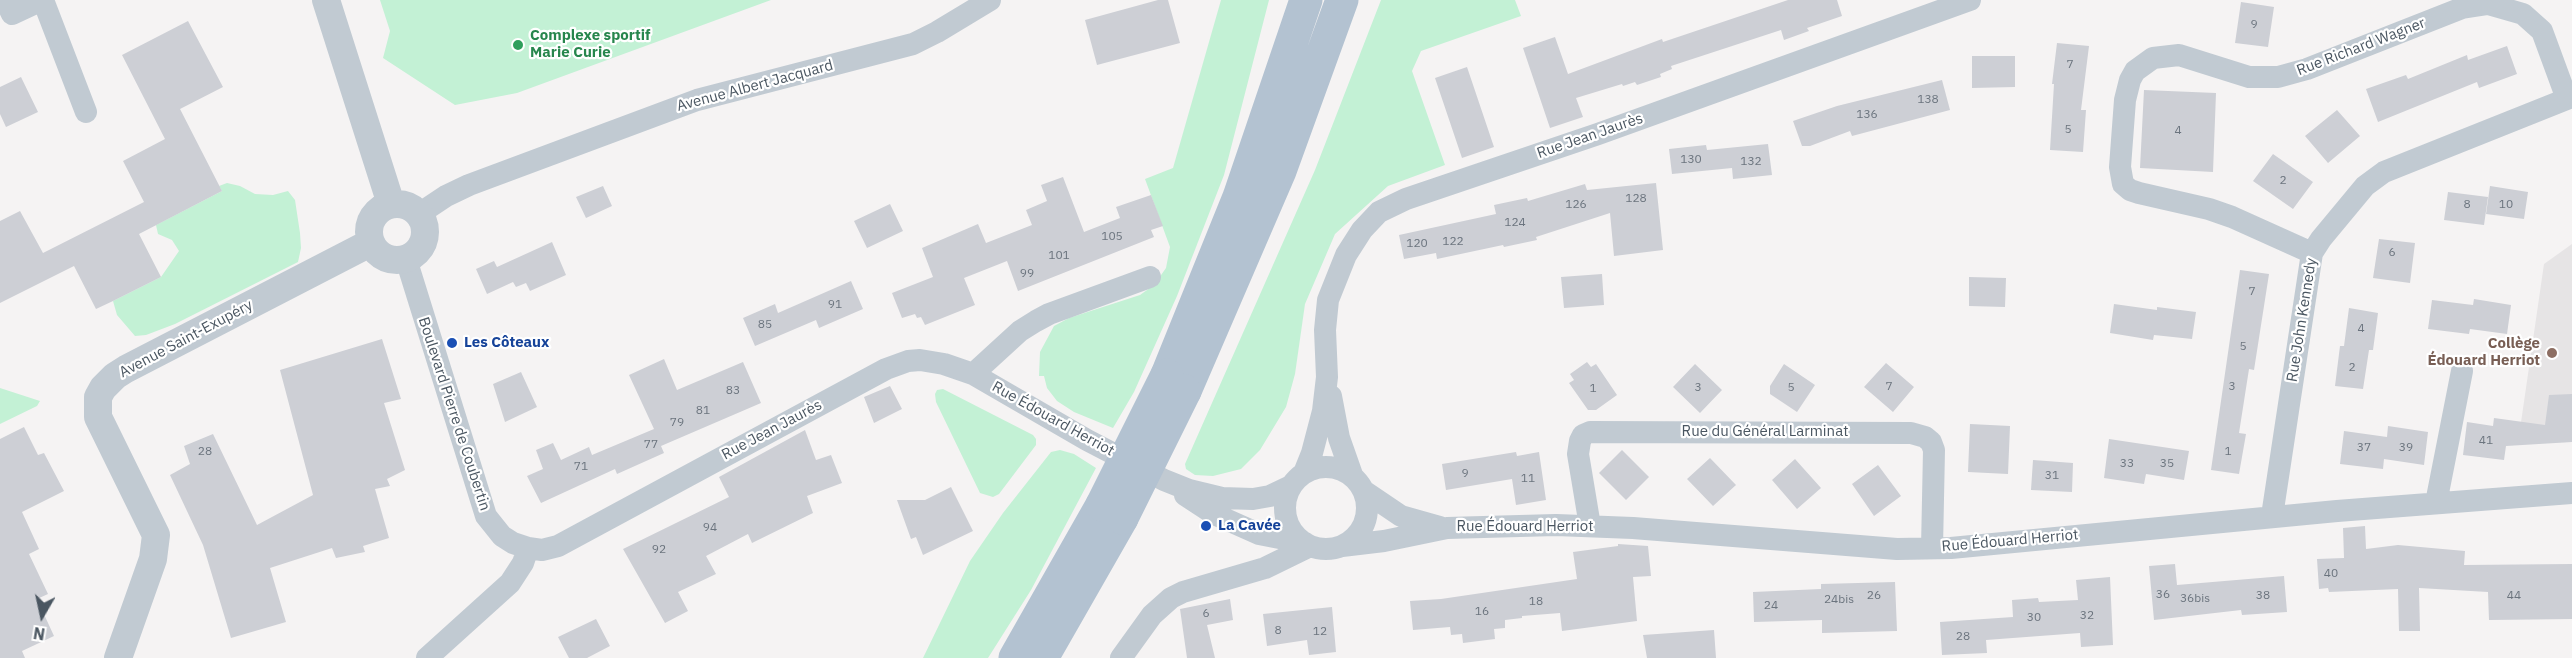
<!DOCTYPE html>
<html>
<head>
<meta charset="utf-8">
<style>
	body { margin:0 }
	#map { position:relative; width:2572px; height:658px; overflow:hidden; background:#f5f3f3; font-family:"IBM Plex Sans",sans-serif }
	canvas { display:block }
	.north { position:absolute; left:12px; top:586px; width:60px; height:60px; -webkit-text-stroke:4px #fff; paint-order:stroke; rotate:189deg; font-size:16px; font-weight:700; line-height:24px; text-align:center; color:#4a5661 }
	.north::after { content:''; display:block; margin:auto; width:21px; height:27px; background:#4a5661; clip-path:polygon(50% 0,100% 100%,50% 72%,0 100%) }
</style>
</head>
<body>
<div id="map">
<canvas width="2572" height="658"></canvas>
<div class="north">N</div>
</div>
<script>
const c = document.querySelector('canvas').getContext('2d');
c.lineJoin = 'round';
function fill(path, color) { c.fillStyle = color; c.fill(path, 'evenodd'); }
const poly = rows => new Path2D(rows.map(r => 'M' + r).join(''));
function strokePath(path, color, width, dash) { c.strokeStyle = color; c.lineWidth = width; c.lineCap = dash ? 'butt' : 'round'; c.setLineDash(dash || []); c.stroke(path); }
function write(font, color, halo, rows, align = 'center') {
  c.font = font + ' "IBM Plex Sans",sans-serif'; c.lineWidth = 4.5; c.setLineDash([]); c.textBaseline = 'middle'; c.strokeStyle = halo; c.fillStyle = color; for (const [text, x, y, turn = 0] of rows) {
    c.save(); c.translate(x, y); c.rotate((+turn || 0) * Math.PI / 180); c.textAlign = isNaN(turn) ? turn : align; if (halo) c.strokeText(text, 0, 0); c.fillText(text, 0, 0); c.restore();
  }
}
fill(poly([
	[2572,244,2572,442,2518,443,2544,264]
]), '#e6e4e5');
fill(poly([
	[380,0,771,0,517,93,455,105,383,58,390,31],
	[1221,0,1269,0,1224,175,1177,296,1134,392,1113,428,1074,412,1057,401,1047,388,1044,376,1039,376,1040,352,1054,326,1069,318,1140,295,1154,285,1166,268,1170,247,1145,179,1173,168],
	[1381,0,1515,0,1521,16,1421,51,1412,71,1445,165,1388,186,1335,234,1305,304,1295,374,1286,407,1260,450,1241,469,1213,476,1195,475,1186,469,1185,464,1315,170],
	[227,183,240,186,255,194,273,195,288,191,295,200,300,233,301,248,298,262,175,324,146,335,135,336,117,315,113,301,161,277,179,251,172,240,158,234,156,225,222,191,219,186],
	[0,388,40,401,37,406,0,424],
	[943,389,1033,435,1036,439,1036,445,999,494,993,497,980,493,936,402,935,394,937,390],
	[1060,450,1074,454,1096,468,1031,590,988,658,923,658,970,561,1003,513,1051,452]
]), '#c3f1d5');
fill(poly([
	[1158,0,1168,0,1180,43,1097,65,1085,20],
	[1788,0,1837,0,1842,16,1807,28,1809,31,1784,40,1781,30,1671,66,1672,69,1660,74,1661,77,1637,85,1635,82,1623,86,1622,84,1576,98,1583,117,1550,128,1523,48,1555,37,1568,74,1662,39,1663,42],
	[2241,2,2274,7,2268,47,2235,43],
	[188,21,223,87,180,109,222,191,139,234,161,277,113,301,96,309,74,266,0,303,0,221,20,211,43,253,144,202,123,161,165,139,122,55],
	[2057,43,2089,46,2081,110,2086,110,2083,152,2050,150,2054,84,2052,84],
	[2507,46,2517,74,2479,88,2477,82,2378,122,2366,89,2406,75,2408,79,2467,55,2468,60],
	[1972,56,2015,56,2015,87,1972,88],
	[1467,67,1494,147,1462,158,1435,78],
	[21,77,38,112,6,127,0,114,0,87],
	[1942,80,1950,110,1852,136,1850,131,1810,146,1802,146,1793,121,1837,106],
	[2144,90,2216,93,2213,172,2140,168],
	[2337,110,2360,136,2328,163,2305,136],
	[1768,144,1772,175,1733,179,1732,168,1672,174,1669,149,1706,145,1707,150],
	[2273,154,2313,182,2293,209,2253,181],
	[1063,177,1084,232,1120,218,1116,207,1151,195,1163,226,1151,230,1154,237,1018,291,1007,261,964,278,975,305,925,325,921,317,917,318,915,314,902,318,892,293,933,277,922,248,978,224,986,243,1032,225,1026,210,1047,201,1041,185],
	[1656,183,1663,250,1614,256,1610,213,1536,237,1537,240,1504,247,1503,245,1437,259,1436,253,1404,259,1399,235,1496,214,1494,205,1527,198,1528,201,1585,184,1587,190],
	[603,186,612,206,586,218,576,197],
	[2490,186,2528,192,2524,219,2486,214],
	[2448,192,2488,197,2484,225,2444,220],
	[890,204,903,231,867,248,854,221],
	[2379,239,2415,243,2410,283,2373,278],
	[552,242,566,275,530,291,526,283,516,287,513,282,487,294,476,269,494,261,497,267],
	[2240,270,2269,274,2254,370,2249,369,2239,433,2246,434,2239,474,2211,470],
	[1602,274,1604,305,1564,308,1561,277],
	[1969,277,2006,278,2005,307,1969,306],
	[851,281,863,309,819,328,816,320,755,346,743,318,775,304,778,313],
	[2474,299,2511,305,2507,334,2470,329,2469,334,2428,329,2432,300,2473,305],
	[2114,304,2157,310,2157,307,2196,312,2192,339,2154,335,2153,340,2110,333],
	[2349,308,2378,313,2373,350,2369,350,2363,389,2335,386,2340,346,2344,346],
	[382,339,401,399,384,403,405,470,387,479,390,486,375,489,389,538,363,546,365,552,336,558,332,548,270,568,286,622,231,638,203,545,170,475,190,464,184,446,213,434,257,525,313,495,280,370],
	[664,359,677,390,743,362,761,403,661,446,664,453,617,474,615,469,541,503,527,476,543,469,536,450,553,443,561,460,589,447,592,455,654,429,629,375],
	[1587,362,1591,367,1596,364,1617,395,1596,410,1588,410,1569,383,1574,380,1570,374],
	[1886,363,1914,387,1893,412,1864,387],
	[1695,364,1722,390,1700,413,1673,387],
	[1784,364,1815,385,1797,412,1770,394,1770,386],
	[521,372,537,407,505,422,493,384],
	[890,386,902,409,874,423,864,397],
	[2572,394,2572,442,2506,446,2504,460,2463,455,2467,422,2493,426,2494,418,2545,425,2549,395],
	[1970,424,2010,426,2008,474,1968,472],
	[2388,426,2428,432,2424,465,2384,459,2383,469,2340,464,2344,431,2387,437],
	[24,427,38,455,44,453,64,491,22,512,39,549,29,554,48,594,37,599,54,636,22,651,25,658,0,658,0,439],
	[805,430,816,460,831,455,842,483,807,496,813,513,752,543,748,534,706,556,716,574,678,592,688,611,665,623,623,549,729,497,719,477],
	[2109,439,2189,451,2184,480,2146,474,2144,484,2104,478],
	[1622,450,1649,477,1626,500,1599,473],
	[1516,452,1517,456,1539,452,1546,500,1516,505,1512,479,1446,490,1442,464],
	[1710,458,1736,485,1713,506,1687,479],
	[1795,459,1821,488,1797,509,1772,480],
	[2033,460,2073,463,2072,492,2031,490],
	[1878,465,1901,496,1874,516,1852,484],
	[951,487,973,531,923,555,916,537,911,539,897,500,925,500],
	[2365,526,2366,549,2398,545,2465,551,2464,565,2572,564,2572,619,2489,620,2488,592,2419,588,2420,631,2399,631,2398,589,2329,592,2328,588,2319,589,2317,559,2344,558,2343,528],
	[1618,544,1648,546,1651,576,1633,577,1637,621,1562,631,1560,613,1522,616,1522,618,1505,620,1505,628,1494,629,1495,639,1463,643,1462,634,1451,635,1450,627,1413,630,1410,601,1441,599,1577,579,1573,552,1618,546],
	[2175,564,2177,585,2284,576,2287,612,2242,615,2241,610,2154,620,2149,566],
	[2110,577,2113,645,2081,647,2080,633,1986,640,1987,653,1942,655,1940,622,2013,617,2012,600,2038,598,2039,602,2078,600,2076,580],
	[1895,582,1897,631,1822,633,1822,620,1754,622,1753,592,1821,589,1821,584],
	[1230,599,1233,620,1207,625,1215,658,1187,658,1180,609],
	[1332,607,1336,652,1309,655,1307,640,1267,646,1263,614],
	[596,619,610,646,587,658,569,658,558,637],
	[1714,630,1716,658,1647,658,1643,635]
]), '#cdcfd5');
strokePath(poly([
	[5,0,12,14,42,0],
	[43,0,86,112],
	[419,214,446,196,469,185,697,100,913,44,937,32,990,0],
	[2312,253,2232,217,2209,209,2139,193,2130,190,2123,184,2120,167,2125,100,2130,80,2135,71,2153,58,2179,55,2249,77,2278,77,2307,69,2462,8,2488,4,2523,14,2542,31,2567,99],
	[406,259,486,516,502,536,513,543,528,548,542,550,558,546,886,369,908,361,920,360,944,364,973,374,1087,440,1164,480,1189,490,1222,498,1253,499,1270,496,1291,486],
	[973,374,1020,331,1036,321,1049,314,1150,277],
	[1331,396,1339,438,1352,475],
	'1285 508a41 41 0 1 1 82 0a41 41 0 1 1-82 0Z',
	[1304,473,1312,453,1323,411,1327,377,1325,330,1328,300,1346,255,1362,230,1379,212,1406,199,1598,134,1970,0],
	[1364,491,1401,516,1440,527],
	[1185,495,1214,514,1259,534,1305,543],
	[2436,503,2462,371],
	[2272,516,2312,253,2321,239,2365,186,2384,172,2572,97],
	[1590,526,1578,454,1580,441,1583,435,1590,432,1911,433,1925,437,1931,442,1934,450,1932,548],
	[1342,546,1384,541,1447,528,1556,525,1633,528,1897,549,1951,548,2337,511,2572,493],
	[427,658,510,583,523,563,528,548],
	[1121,658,1152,615,1171,598,1183,592,1265,568,1310,546]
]), '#c1cad2', 22);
strokePath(poly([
	[326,0,391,204],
	'369 232a28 28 0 1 1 56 0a28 28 0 1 1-56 0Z',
	[118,658,153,559,156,535,98,417,98,397,103,388,115,376,126,369,370,243]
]), '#c1cad2', 28);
strokePath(poly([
	[1167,375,1239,197,1306,0],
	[1185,391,1280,171,1342,0],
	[1015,658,1102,505],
	[1042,658,1122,518]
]), '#b3c2d1', 33);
strokePath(poly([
	[1102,505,1167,375],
	[1122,518,1185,391]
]), '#b3c2d1', 33);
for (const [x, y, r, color] of [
	[518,45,6,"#2e9e5b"],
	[452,343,6,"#1a4fb4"],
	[2552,353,6,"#8d6e63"],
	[1206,526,6,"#1a4fb4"]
]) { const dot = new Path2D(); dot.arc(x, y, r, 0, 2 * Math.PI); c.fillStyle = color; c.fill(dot); strokePath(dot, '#fff', 2); }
write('12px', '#6b747e', null, [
	["9",2254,25],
	["7",2070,65],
	["138",1928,100],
	["136",1867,115],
	["5",2068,130],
	["4",2178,131],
	["130",1691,160],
	["132",1751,162],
	["2",2283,181],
	["128",1636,199],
	["126",1576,205],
	["8",2467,205],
	["10",2506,205],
	["124",1515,223],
	["105",1112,237],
	["122",1453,242],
	["120",1417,244],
	["6",2392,253],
	["101",1059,256],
	["99",1027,274],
	["7",2252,292],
	["91",835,305],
	["85",765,325],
	["4",2361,329],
	["5",2243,347],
	["2",2352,368],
	["7",1889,387],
	["3",2232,387],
	["3",1698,388],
	["5",1791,388],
	["1",1593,389],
	["83",733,391],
	["81",703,411],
	["79",677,423],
	["41",2486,441],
	["77",651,445],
	["37",2364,448],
	["39",2406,448],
	["28",205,452],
	["1",2228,452],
	["33",2127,464],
	["35",2167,464],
	["71",581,467],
	["9",1465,474],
	["31",2052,476],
	["11",1528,479],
	["94",710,528],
	["92",659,550],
	["40",2331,574],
	["36",2163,595],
	["26",1874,596],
	["38",2263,596],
	["44",2514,596],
	["36bis",2195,599],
	["24bis",1839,600],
	["18",1536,602],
	["24",1771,606],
	["16",1482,612],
	["6",1206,614],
	["32",2087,616],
	["30",2034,618],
	["8",1278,631],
	["12",1320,632],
	["28",1963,637]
]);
write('bold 15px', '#27864d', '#fff', [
	["Complexe sportif",530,36],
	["Marie Curie",530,53]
], 'left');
write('15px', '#4a5661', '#fff', [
	["Rue Richard Wagner",2361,47,-21],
	["Avenue Albert Jacquard",755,86,-15],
	["Rue Jean Jaurès",1590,136,-19],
	["Rue John Kennedy",2302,320,-81],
	["Avenue Saint-Exupéry",186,339,-28],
	["Boulevard Pierre de Coubertin",454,414,72],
	["Rue Édouard Herriot",1053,419,29],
	["Rue Jean Jaurès",772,430,-28],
	["Rue du Général Larminat",1765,432],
	["Rue Édouard Herriot",1525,527],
	["Rue Édouard Herriot",2010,541,-5]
]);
write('bold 15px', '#164399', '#fff', [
	["Les Côteaux",464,343],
	["La Cavée",1218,526]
], 'left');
write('bold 15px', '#785e54', '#fff', [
	["Collège",2540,344],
	["Édouard Herriot",2540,361]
], 'right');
</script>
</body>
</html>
